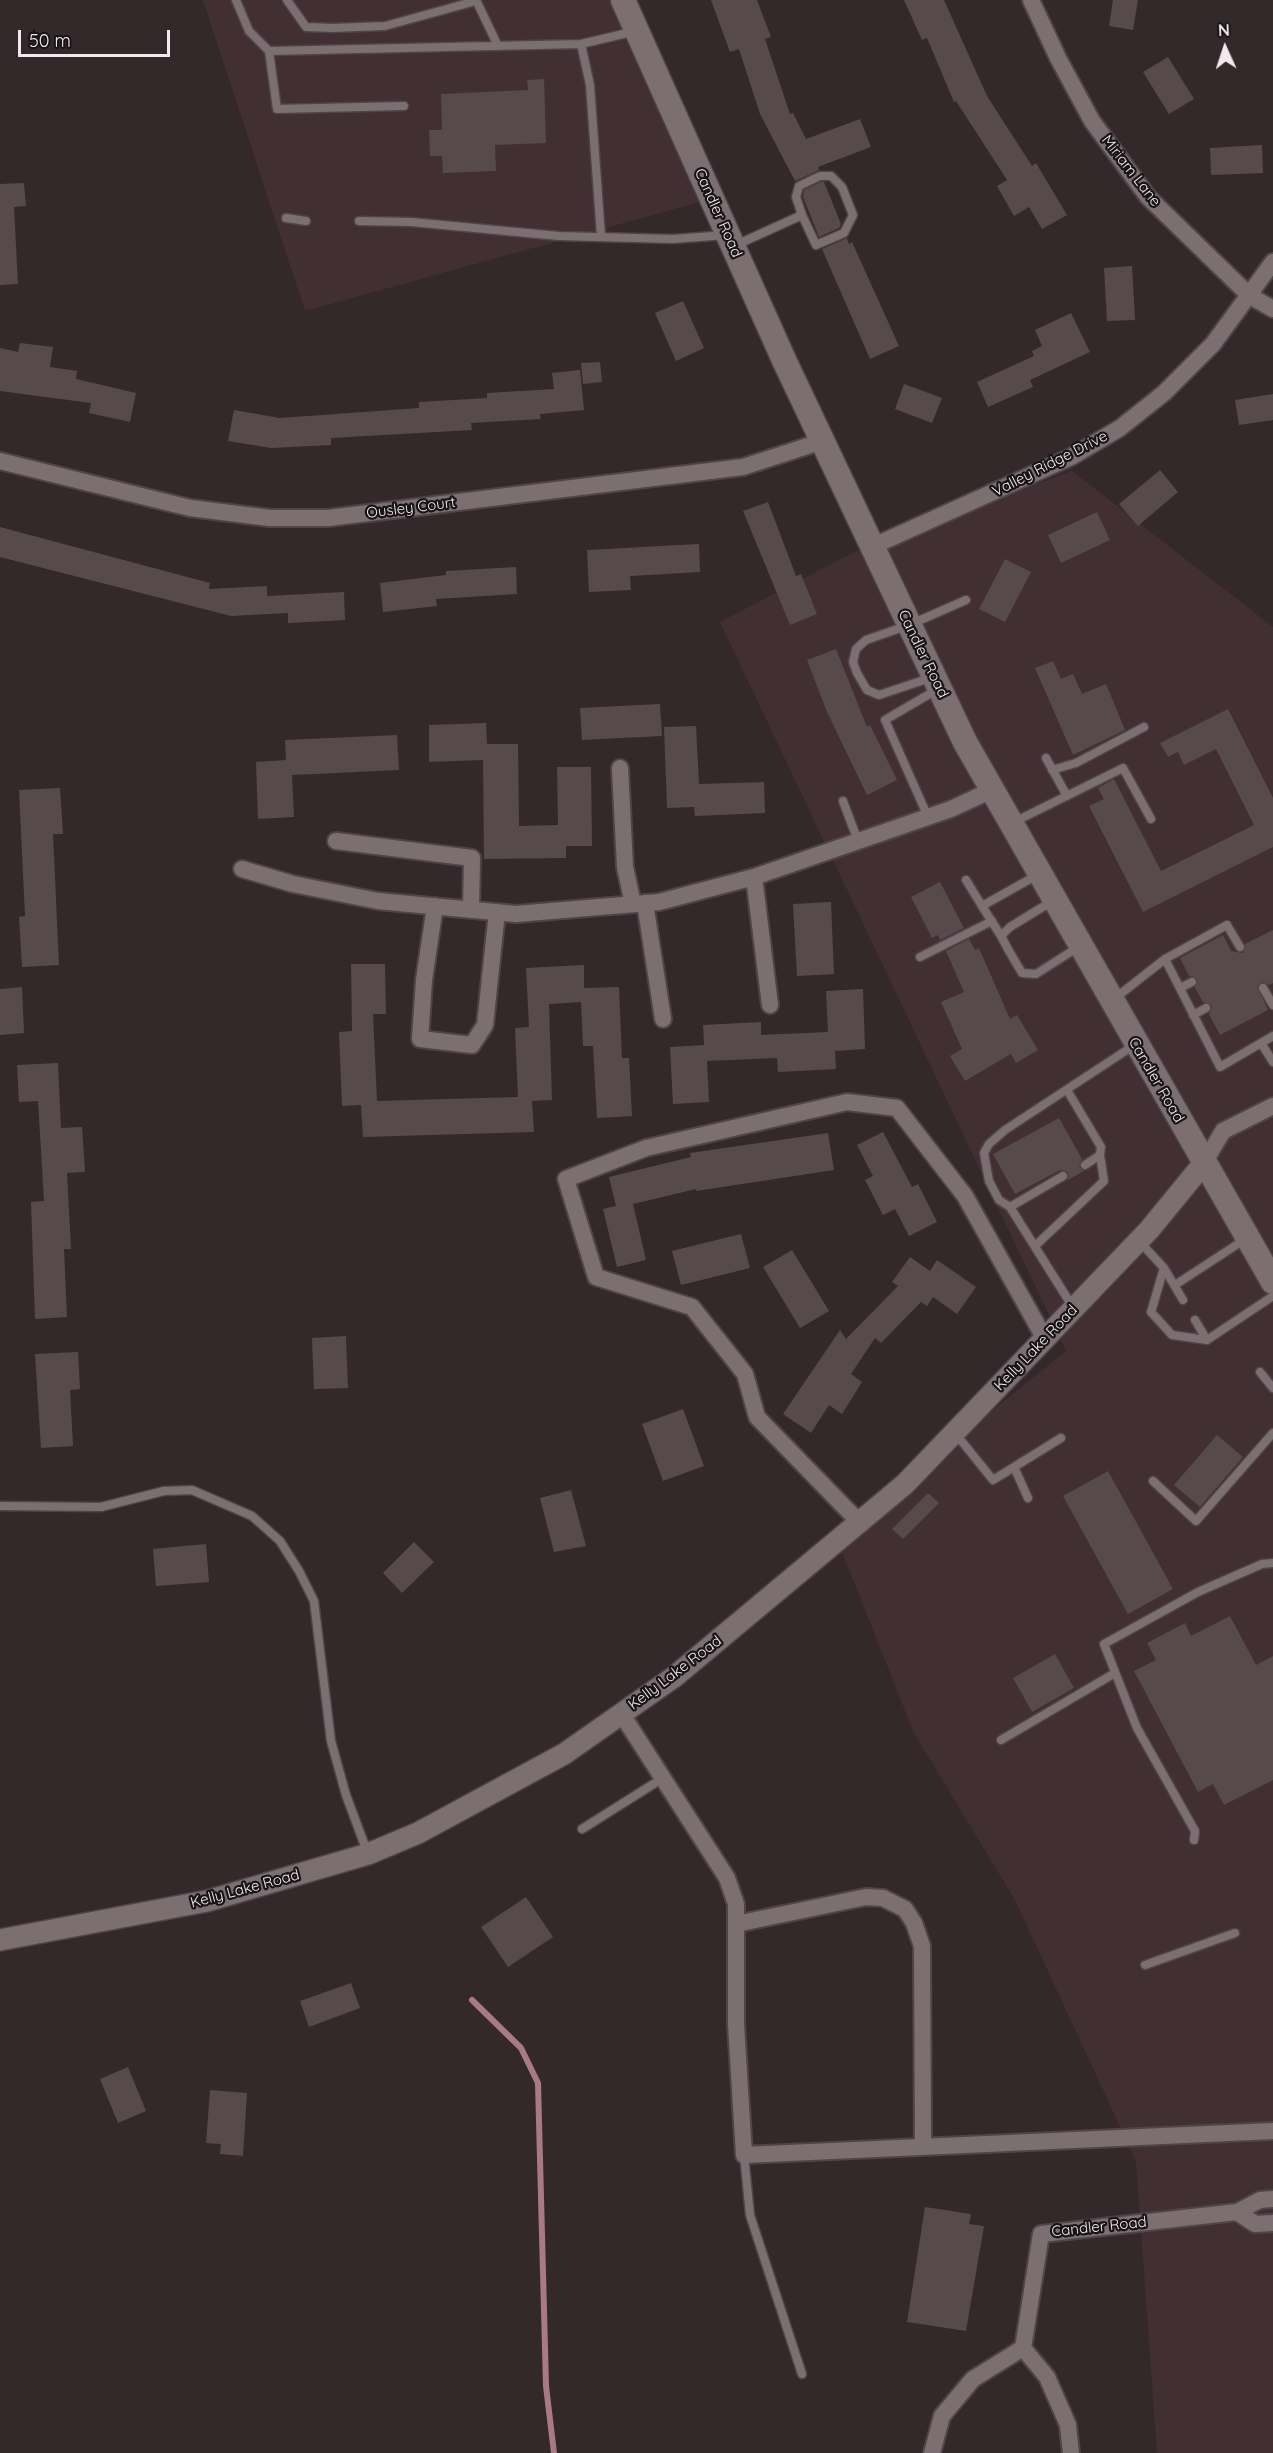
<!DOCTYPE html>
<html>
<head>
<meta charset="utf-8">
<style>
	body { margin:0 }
	#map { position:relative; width:1273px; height:2453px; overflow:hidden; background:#33292b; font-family:Quicksand,sans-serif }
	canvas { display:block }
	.north { position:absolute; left:1195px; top:18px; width:60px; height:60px; -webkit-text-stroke:4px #181314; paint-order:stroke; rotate:357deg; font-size:16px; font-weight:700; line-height:24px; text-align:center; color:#f2eaec }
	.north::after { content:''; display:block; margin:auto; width:21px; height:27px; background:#f2eaec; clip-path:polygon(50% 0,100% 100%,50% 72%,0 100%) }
	.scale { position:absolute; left:18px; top:30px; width:152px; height:27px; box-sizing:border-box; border:3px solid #f2eaec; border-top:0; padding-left:8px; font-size:18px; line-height:21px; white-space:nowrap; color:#f2eaec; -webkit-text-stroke:4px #181314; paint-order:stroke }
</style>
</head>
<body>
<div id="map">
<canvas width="1273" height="2453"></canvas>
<div class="north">N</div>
<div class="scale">50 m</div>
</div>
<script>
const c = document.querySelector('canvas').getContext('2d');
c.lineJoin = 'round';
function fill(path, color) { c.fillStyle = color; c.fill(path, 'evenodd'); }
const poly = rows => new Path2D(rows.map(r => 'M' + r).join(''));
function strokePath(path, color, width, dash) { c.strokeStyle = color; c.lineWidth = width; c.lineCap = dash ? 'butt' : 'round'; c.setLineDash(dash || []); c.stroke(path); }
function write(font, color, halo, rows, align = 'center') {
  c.font = font + ' Quicksand,sans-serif'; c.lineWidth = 4.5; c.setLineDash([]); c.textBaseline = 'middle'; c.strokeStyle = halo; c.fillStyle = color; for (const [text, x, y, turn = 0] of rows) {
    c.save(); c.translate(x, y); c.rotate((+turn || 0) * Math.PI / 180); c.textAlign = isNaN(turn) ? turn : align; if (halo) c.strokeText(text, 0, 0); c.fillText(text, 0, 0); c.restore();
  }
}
fill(poly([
	[203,0,632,0,725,195,305,311],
	[1072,471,1273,627,1273,2453,1157,2453,1136,2161,1015,1900,914,1733,836,1537,1066,1351,720,622,862,548]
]), '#412f34');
strokePath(poly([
	[472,2000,521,2048,538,2083,546,2386,554,2453]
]), '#aa7986', 6);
fill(poly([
	[711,0,757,0,771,37,765,39,790,114,793,113,806,139,860,119,871,147,818,167,819,170,795,181,760,114,739,49,730,52],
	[904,0,944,0,987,96,1032,166,1036,163,1067,215,1042,229,1029,207,1014,216,997,186,1007,180,956,101,954,102,927,38,922,40],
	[1113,0,1138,0,1133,30,1109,26],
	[1168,57,1194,99,1169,114,1143,72],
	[544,79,546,143,495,145,496,171,443,173,442,156,430,156,429,130,442,130,441,94,528,90,527,80],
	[1262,145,1263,173,1211,175,1210,148],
	[821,182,824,182,841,224,839,228,819,237,803,197,804,190],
	[24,183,26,206,14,207,18,284,0,285,0,184],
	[847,238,849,244,852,242,899,346,870,359,822,249],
	[1132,266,1135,320,1107,321,1104,268],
	[683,301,704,348,676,361,655,313],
	[1071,313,1090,352,1030,380,1033,387,988,407,977,382,1034,356,1032,351,1042,346,1035,330],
	[20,343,53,347,50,367,77,371,76,379,136,393,130,422,89,413,91,403,0,391,0,348,18,352],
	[600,362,602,382,583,384,581,363],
	[580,370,584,410,540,414,541,419,471,423,472,430,331,438,331,445,271,448,228,441,234,410,280,418,419,408,419,402,487,398,487,393,554,389,552,373],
	[904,384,942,398,932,423,895,409],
	[1273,394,1273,420,1239,425,1235,400],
	[1160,470,1178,492,1138,526,1119,504],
	[768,502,796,576,801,574,817,614,790,625,743,511],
	[1097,512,1110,540,1061,563,1048,535],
	[0,527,210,583,209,589,267,586,267,596,344,592,345,620,288,623,288,613,231,616,0,557],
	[699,544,700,572,630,576,631,590,589,592,587,550],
	[1005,559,1031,572,1005,622,979,609],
	[516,567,517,594,436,599,437,606,383,612,380,583,446,575,446,571],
	[836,649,867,727,870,725,897,780,867,795,827,712,807,660],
	[1053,661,1061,679,1073,674,1082,694,1106,684,1125,730,1073,755,1035,668],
	[660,704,662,736,582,740,580,708],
	[1228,709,1273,798,1273,847,1143,912,1089,806,1104,799,1098,788,1114,779,1161,871,1254,825,1216,749,1184,765,1178,752,1168,757,1160,743],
	[486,723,487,744,518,744,519,826,558,825,557,767,591,767,592,846,566,846,566,858,484,859,483,760,429,762,429,725],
	[696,726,699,784,764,782,765,813,695,816,694,807,667,808,664,727],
	[397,735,399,770,292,775,294,817,258,819,256,762,286,760,285,740],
	[60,788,63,834,53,834,59,965,22,967,19,917,25,916,19,790],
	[940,882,964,928,940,940,938,935,932,938,911,897],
	[831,902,834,974,797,976,793,904],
	[1273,930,1273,983,1269,985,1262,982,1257,987,1268,1010,1220,1035,1209,1014,1212,1006,1203,1002,1195,988,1197,979,1189,976,1180,958,1223,935,1231,951,1243,953,1245,944],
	[969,939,975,950,979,948,1010,1019,1017,1015,1038,1050,1016,1063,1011,1054,965,1081,950,1056,962,1049,941,1002,964,992,946,951],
	[351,964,385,964,386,1014,373,1014,377,1101,518,1097,515,1028,529,1027,526,968,584,965,584,988,619,987,622,1058,629,1058,632,1116,597,1118,593,1046,583,1046,581,1002,549,1004,552,1100,532,1101,534,1132,363,1137,361,1105,342,1106,339,1032,352,1031],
	[22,987,24,1033,0,1035,0,989],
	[863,989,865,1049,835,1051,836,1069,778,1072,777,1058,707,1061,709,1102,673,1104,670,1047,704,1045,703,1025,761,1022,761,1035,828,1032,826,991],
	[58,1063,61,1128,82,1127,85,1172,67,1173,71,1249,64,1249,67,1317,35,1319,31,1202,44,1201,38,1101,19,1102,17,1065],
	[1059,1118,1082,1159,1079,1166,1084,1171,1068,1180,1068,1172,1060,1170,1015,1194,993,1154],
	[883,1132,912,1187,918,1184,937,1222,909,1236,895,1209,883,1215,865,1180,873,1176,857,1145],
	[828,1133,834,1170,696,1191,696,1189,633,1204,646,1260,617,1267,603,1209,616,1206,609,1177,691,1157,690,1153],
	[741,1234,750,1268,681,1285,672,1251],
	[792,1250,829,1311,800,1328,763,1267],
	[910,1257,930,1271,937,1260,976,1287,957,1314,933,1297,927,1306,921,1302,881,1343,875,1338,851,1374,862,1382,842,1414,829,1405,811,1433,783,1414,840,1330,846,1339,898,1286,892,1282],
	[346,1336,348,1388,314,1389,312,1338],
	[78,1352,80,1389,70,1390,73,1446,41,1448,35,1354],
	[683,1409,704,1466,663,1481,642,1424],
	[1217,1435,1243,1457,1200,1507,1174,1485],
	[1108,1471,1173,1589,1128,1614,1063,1496],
	[571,1490,586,1546,554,1552,540,1498],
	[928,1493,939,1503,903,1539,892,1529],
	[414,1542,434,1562,402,1593,383,1573],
	[206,1544,209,1582,156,1586,153,1549],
	[1230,1616,1256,1665,1273,1656,1273,1780,1224,1805,1213,1784,1198,1792,1134,1671,1156,1660,1147,1643,1185,1623,1191,1636],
	[1055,1654,1074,1688,1032,1712,1013,1678],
	[526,1897,553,1937,508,1967,481,1927],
	[351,1983,360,2008,309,2027,300,2001],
	[128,2067,146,2111,118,2123,100,2079],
	[210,2090,247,2093,243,2156,220,2154,221,2144,206,2143],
	[925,2207,971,2214,969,2224,984,2226,966,2331,907,2322]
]), '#564a4c');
const service = poly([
	[236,0,249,31,269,51,277,109,404,106],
	[287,0,306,27,333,28,385,26,476,1],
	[476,0,498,46],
	[581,44,590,85,601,236],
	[269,51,581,44,636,31],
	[286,218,306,221],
	[359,221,411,222,559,236,673,239,726,235],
	[736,245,802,215,816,245,844,233,853,215,842,187,831,176,820,176,799,186,796,197,802,215],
	[933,677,879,695,867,690,857,673,853,662,856,649,866,640,909,625,966,600],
	[1046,758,1067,796],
	[1052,770,1076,763,1144,727],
	[843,801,858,841],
	[928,817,885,720,938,689],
	[1012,823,1123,768,1151,819],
	[966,880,982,906],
	[1054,900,1010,927,1001,936,1009,951,1022,973,1036,974,1080,946],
	[1001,936,982,906,1039,874],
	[920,957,992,921],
	[1165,959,1220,1067,1273,1036],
	[1180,988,1192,982],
	[1263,988,1273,1005],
	[1114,999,1165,959,1227,925,1240,947],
	[1193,1015,1206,1008],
	[1261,1043,1273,1062],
	[1067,1090,1101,1147,1100,1155,1085,1165],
	[1010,1207,1063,1176],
	[1139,1241,1164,1268,1151,1312,1172,1335,1207,1340,1273,1296],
	[1035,1246,1104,1181,1100,1155],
	[1164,1268,1183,1300],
	[1175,1285,1247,1238],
	[1074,1309,1010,1207,999,1200,989,1181,984,1153,989,1144,1005,1130,1136,1044],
	[1195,1320,1207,1340],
	[1260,1372,1273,1388],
	[955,1433,993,1480,1061,1438],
	[1014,1467,1028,1498],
	[1153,1481,1196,1521,1273,1433],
	[0,1506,101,1507,164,1491,192,1490,252,1516,280,1541,299,1571,314,1601,331,1741,346,1795,368,1854],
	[1001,1740,1115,1673],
	[582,1829,663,1778],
	[1194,1840,1195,1831,1137,1728,1104,1644,1198,1592,1262,1564,1273,1563],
	[1145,1965,1235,1933],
	[744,2155,750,2215,802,2374]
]);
const minor = poly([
	[1031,0,1058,58,1092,121,1148,197,1250,296,1273,309],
	[0,461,190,508,270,518,328,518,743,467,823,441],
	[871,547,1071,457,1120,428,1164,393,1213,344,1273,262],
	[620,768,625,867,633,904],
	[336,841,472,858,471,910],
	[242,869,293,884,378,901,516,914,659,902,754,877,951,809,992,790],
	[754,877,770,1005],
	[645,903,663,1019],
	[435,906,424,980,420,1039,472,1045,485,1025,497,912],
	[1204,1163,1223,1131,1273,1106],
	[861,1524,757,1417,745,1374,692,1307,596,1277,566,1179,646,1148,847,1102,897,1108,965,1196,1045,1339],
	[621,1713,727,1878,736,1904,736,2024,744,2155,1273,2131],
	[736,1924,866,1897,883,1898,905,1909,914,1923,922,1946,923,2146],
	[1237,2212,1255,2224,1273,2223],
	[1023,2348,1047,2377,1068,2425,1071,2453],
	[932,2453,942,2416,973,2379,1023,2348,1041,2234,1237,2212,1260,2200,1273,2199]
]);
const tertiary = poly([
	[0,1940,207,1901,368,1854,418,1833,564,1754,674,1677,905,1484,1149,1230,1204,1163]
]);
const secondary = poly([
	[623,0,784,360,965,742,1273,1282]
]);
strokePath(service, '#4f4548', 11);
strokePath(minor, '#4f4548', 20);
strokePath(tertiary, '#4f4548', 24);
strokePath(secondary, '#4f4548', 27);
strokePath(service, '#7c6f72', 8);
strokePath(minor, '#7c6f72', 16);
strokePath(tertiary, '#7c6f72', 21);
strokePath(secondary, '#7c6f72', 24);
write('15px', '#f2eaec', '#181314', [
	["Miriam Lane",1131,171,52],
	["Candler Road",718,213,66],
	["Valley Ridge Drive",1050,464,-27],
	["Ousley Court",411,508,-7],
	["Candler Road",923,654,64],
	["Candler Road",1156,1080,60],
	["Kelly Lake Road",1036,1348,-46],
	["Kelly Lake Road",675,1673,-37],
	["Kelly Lake Road",245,1889,-15],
	["Candler Road",1099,2227,-6]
]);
</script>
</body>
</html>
